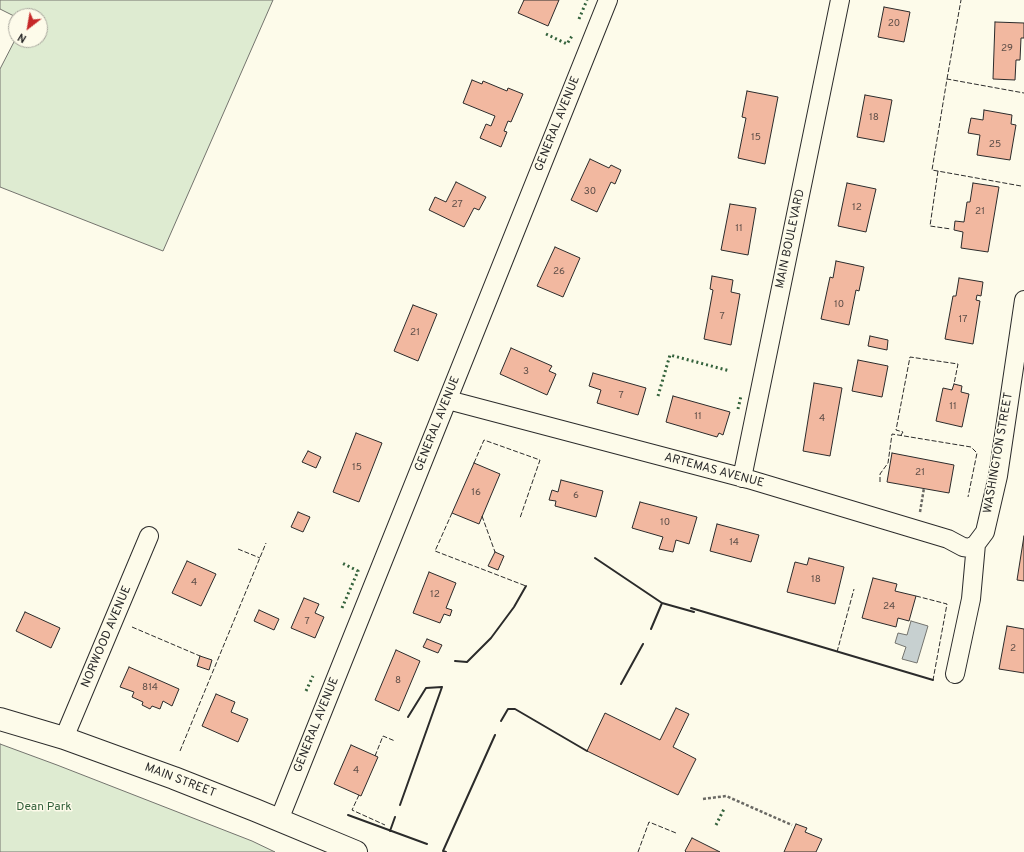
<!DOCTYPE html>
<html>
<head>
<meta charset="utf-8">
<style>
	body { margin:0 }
	#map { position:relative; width:1024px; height:852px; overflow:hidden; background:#fdfbea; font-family:Overpass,sans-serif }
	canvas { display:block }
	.north { position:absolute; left:8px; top:8px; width:40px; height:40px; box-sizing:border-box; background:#fdfbea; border:1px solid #a9a89e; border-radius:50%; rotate:211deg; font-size:11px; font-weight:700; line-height:16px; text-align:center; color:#2b2b2b }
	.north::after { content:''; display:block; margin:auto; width:14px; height:18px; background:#c62828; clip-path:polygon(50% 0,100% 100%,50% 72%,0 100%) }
</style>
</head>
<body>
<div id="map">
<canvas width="1024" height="852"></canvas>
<div class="north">N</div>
</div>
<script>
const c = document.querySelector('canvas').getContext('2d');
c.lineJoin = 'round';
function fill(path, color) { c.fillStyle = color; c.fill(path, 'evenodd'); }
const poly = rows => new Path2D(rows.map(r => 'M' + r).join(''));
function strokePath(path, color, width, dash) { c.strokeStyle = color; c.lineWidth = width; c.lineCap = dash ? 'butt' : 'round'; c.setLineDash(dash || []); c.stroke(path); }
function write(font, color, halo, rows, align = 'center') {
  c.font = font + ' Overpass,sans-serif'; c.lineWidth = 3; c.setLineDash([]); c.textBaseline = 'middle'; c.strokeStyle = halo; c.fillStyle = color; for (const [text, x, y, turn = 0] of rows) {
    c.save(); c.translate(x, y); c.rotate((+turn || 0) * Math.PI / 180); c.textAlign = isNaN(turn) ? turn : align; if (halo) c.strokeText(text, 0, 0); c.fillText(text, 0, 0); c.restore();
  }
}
const green = poly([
	[0,0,273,0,163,251,0,187,0,69,16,38,16,40,40,40,40,16,16,16,16,17,0,9,0,0],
	[0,744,57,765,252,841,275,852,0,852,0,744]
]);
fill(green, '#deebd1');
strokePath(green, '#74746e', 1);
const water = poly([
	[911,621,928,626,917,663,902,659,906,647,895,643,898,633,907,635,911,621]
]);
fill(water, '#c7d0d0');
strokePath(water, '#74746e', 1);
const building = poly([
	[524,0,559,0,548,26,518,13,524,0],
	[884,7,910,12,904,42,878,37,884,7],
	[995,22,1024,23,1024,38,1021,38,1020,60,1016,60,1015,80,993,79,995,22],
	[472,80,482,84,483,81,507,91,508,88,523,94,511,122,508,121,504,131,507,132,501,147,480,138,486,124,491,126,495,116,463,103,472,80],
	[747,91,778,97,765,164,738,158,746,118,742,117,747,91],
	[865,95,892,100,884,142,857,137,865,95],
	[984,110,1012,115,1011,124,1016,125,1010,160,977,155,980,135,968,133,971,118,983,120,984,110],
	[590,159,609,168,611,165,621,170,615,184,611,182,597,212,571,200,590,159],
	[456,182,486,197,479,210,474,208,464,227,429,210,435,197,446,202,456,182],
	[847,183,876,189,866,232,838,226,847,183],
	[973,183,999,187,988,252,961,248,963,232,954,230,955,221,964,222,967,202,970,202,973,183],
	[730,204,756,208,748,255,721,250,730,204],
	[555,247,580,258,563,297,537,286,555,247],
	[836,261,864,267,859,291,856,290,849,325,821,319,830,277,833,278,836,261],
	[712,276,733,280,731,292,740,294,731,345,704,339,713,290,710,289,712,276],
	[959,278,983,282,981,296,977,295,976,300,980,301,973,344,945,339,953,296,956,296,959,278],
	[413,305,437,314,418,361,394,351,413,305],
	[870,336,888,340,887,350,868,346,870,336],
	[511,348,552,366,549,371,556,374,547,395,500,374,511,348],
	[858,360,888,366,882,397,852,391,858,360],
	[593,373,646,388,638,415,597,403,601,390,589,386,593,373],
	[814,383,842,388,830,456,803,451,814,383],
	[954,384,962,386,961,392,969,394,962,427,936,421,943,388,952,390,954,384],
	[673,396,730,412,723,435,719,433,717,437,666,422,673,396],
	[356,433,382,443,359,502,333,492,356,433],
	[308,451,321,457,316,468,302,462,308,451],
	[892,453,954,465,949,493,887,482,892,453],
	[474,463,500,474,479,524,452,513,474,463],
	[561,480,603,491,596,517,555,506,556,501,549,500,552,490,558,492,561,480],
	[640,502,697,517,689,544,676,540,673,552,659,549,663,537,632,528,640,502],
	[298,512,310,517,303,532,291,527,298,512],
	[717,524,759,535,751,562,710,551,717,524],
	[1024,536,1024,581,1017,580,1024,536],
	[495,552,504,556,498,570,488,566,495,552],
	[809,558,844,567,835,604,787,592,795,562,807,565,809,558],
	[187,561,216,574,201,606,172,593,187,561],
	[429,572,456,583,446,608,452,610,450,616,444,614,440,623,413,613,429,572],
	[873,578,897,584,895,591,916,596,909,621,898,618,896,627,862,618,873,578],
	[304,598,319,604,315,613,324,617,315,638,291,628,304,598],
	[259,610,279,619,274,630,254,621,259,610],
	[25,612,60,628,51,648,16,631,25,612],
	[1007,626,1024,629,1024,673,999,669,1007,626],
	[427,639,442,645,438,653,423,647,427,639],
	[396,650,420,661,399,711,375,700,396,650],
	[200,656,212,660,209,670,197,666,200,656],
	[129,667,179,689,172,706,163,701,160,709,152,706,150,709,142,705,143,702,132,697,134,692,120,687,129,667],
	[216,694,235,702,231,712,248,719,238,742,202,726,216,694],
	[676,708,689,714,673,747,696,759,678,795,587,751,605,713,660,740,676,708],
	[351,745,378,757,361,796,334,784,351,745],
	[796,824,807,828,805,832,822,839,816,852,784,852,796,824],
	[692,838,720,852,686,852,685,851,692,838]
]);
fill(building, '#f2b8a0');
strokePath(building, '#2b2b2b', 1);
const street = poly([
	[448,400,748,479,948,539,963,547,970,548,976,544],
	[742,478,840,0],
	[955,674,971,599,976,544,985,532,998,476,1024,300],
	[64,738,149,536],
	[279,820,608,0]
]);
const secondary = poly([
	[0,719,64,738,174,778,255,810,356,852]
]);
strokePath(street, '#2b2b2b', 20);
strokePath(secondary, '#2b2b2b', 24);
strokePath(poly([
	[920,512,924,488],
	[703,799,726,796,792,825]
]), '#6a6964', 2.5, [3, 2]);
strokePath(street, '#fdfbea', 18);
strokePath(secondary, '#fdfbea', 22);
strokePath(poly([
	[579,19,587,0],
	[546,34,567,44,572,36],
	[658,396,670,355,730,371],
	[738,409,741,396],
	[342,608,358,571,342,563],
	[306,691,313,676],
	[716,825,724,809]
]), '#34623c', 3, [2, 3]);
strokePath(poly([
	[947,79,961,0],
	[938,171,930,226,951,229],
	[1021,186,932,170,947,79,1024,93],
	[901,435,903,432,896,430,910,357,958,364,954,384],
	[474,463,484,440,540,460,520,518],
	[880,482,880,474,888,463,892,434,971,447,977,453,968,497],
	[452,513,435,551,526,586],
	[482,516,495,552],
	[238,549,260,558],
	[916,596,947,604,933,680],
	[132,627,200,656],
	[837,652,854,589],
	[180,751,266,543],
	[375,756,383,736,395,741],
	[359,795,352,810,385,825],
	[638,852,649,822,676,833]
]), '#2b2b2b', 1, [5, 2]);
strokePath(poly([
	[595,558,662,603,694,612],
	[691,608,933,680],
	[651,629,662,603],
	[455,661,467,662,491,638,514,607,526,586],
	[621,684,643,644],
	[501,721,508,709,515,709,587,751],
	[400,805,442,687,426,688,408,717],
	[348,815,427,844],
	[390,831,395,817],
	[446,852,443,851,495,735]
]), '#2b2b2b', 2);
write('10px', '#5d4e48', null, [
	["20",894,24],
	["29",1007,49],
	["18",874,118],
	["15",756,138],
	["25",995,145],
	["30",590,192],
	["27",457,205],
	["12",857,208],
	["21",980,212],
	["11",739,229],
	["26",559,272],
	["10",839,305],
	["7",722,317],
	["17",963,320],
	["21",415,333],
	["3",526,372],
	["7",621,396],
	["11",953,407],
	["11",698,417],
	["4",822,419],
	["15",357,468],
	["21",920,473],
	["16",476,493],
	["6",576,496],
	["10",665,523],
	["14",734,543],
	["18",816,580],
	["4",194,583],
	["12",435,595],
	["24",889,607],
	["7",307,622],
	["2",1013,649],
	["8",398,681],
	["814",150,688],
	["4",356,771]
]);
write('12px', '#2b2b2b', '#fdfbea', [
	["GENERAL AVENUE",558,124,-68],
	["MAIN BOULEVARD",791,239,-78],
	["GENERAL AVENUE",438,424,-68],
	["WASHINGTON STREET",999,453,-80],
	["ARTEMAS AVENUE",714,471,15],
	["NORWOOD AVENUE",107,637,-67],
	["GENERAL AVENUE",317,725,-68],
	["MAIN STREET",180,781,21]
]);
write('12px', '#34623c', '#fdfbea', [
	["Dean Park",44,808]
]);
</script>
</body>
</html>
